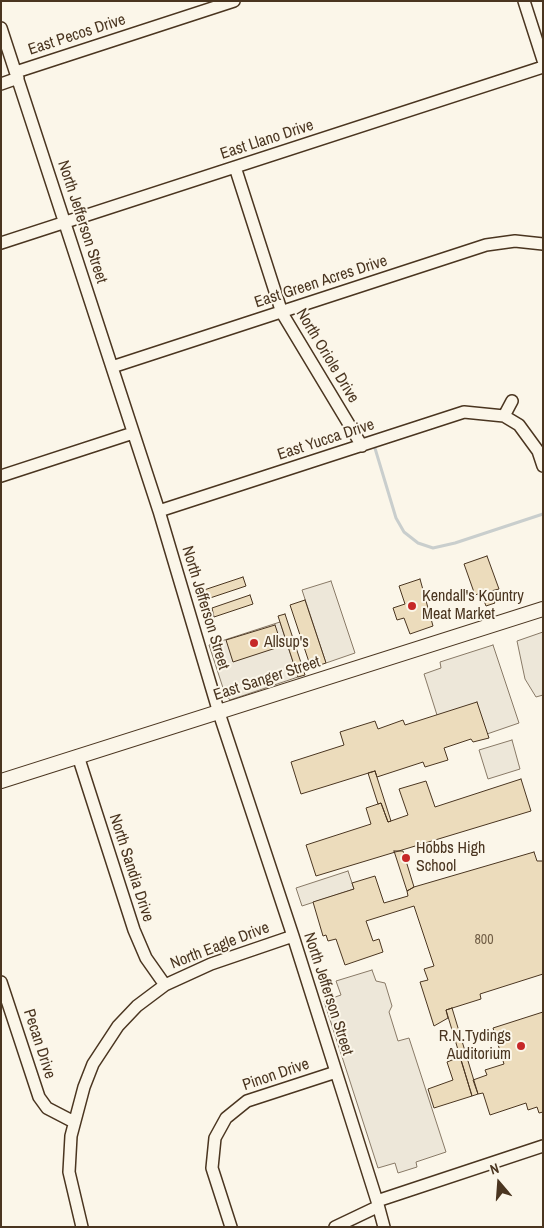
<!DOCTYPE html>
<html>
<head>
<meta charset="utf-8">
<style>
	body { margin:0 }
	#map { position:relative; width:544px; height:1228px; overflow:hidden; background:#fbf6e9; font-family:"Archivo Narrow",sans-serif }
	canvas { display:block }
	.frame { position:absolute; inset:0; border:2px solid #4a3520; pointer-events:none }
	.north { position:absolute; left:474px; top:1158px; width:50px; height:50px; -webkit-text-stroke:4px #fbf6e9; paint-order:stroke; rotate:342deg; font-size:14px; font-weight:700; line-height:20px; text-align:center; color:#4a3520 }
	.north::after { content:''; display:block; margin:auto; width:18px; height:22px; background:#4a3520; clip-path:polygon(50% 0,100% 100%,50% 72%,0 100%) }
</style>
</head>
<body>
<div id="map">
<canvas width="544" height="1228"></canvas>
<div class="frame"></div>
<div class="north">N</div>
</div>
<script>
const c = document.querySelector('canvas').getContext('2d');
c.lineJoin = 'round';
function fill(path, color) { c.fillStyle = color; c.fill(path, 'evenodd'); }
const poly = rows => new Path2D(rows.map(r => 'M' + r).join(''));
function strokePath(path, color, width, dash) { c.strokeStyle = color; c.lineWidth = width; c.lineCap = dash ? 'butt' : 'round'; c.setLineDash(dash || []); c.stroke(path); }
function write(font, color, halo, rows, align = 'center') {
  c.font = font + ' "Archivo Narrow",sans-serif'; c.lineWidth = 4; c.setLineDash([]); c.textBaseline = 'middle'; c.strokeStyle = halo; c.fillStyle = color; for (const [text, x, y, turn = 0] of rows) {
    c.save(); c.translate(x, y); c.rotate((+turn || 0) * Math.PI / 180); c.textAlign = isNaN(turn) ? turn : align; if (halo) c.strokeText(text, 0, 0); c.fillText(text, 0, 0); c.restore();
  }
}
const parking = poly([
	[331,581,355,653,326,663,302,590,331,581],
	[280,622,298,677,230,700,225,694,209,645,280,622],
	[543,632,543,695,536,697,525,679,517,641,543,632],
	[493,645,519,723,487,734,437,715,424,674,441,668,440,662,493,645],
	[512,740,520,769,488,779,479,750,512,740],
	[348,871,354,889,302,906,296,888,348,871],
	[372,970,376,981,385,983,392,1006,389,1012,398,1041,409,1038,446,1152,416,1162,417,1167,398,1173,395,1163,378,1168,324,1001,341,995,336,981,372,970]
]);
fill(parking, '#ede7d9');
strokePath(parking, '#887966', 1);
strokePath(poly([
	[374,445,396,518,404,532,418,543,433,548,455,543,543,514]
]), '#c9cecd', 3);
const building = poly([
	[487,556,499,589,491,591,495,603,486,606,481,593,475,595,464,564,487,556],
	[243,577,246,586,207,599,204,590,243,577],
	[420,579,433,626,410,634,404,618,397,620,393,608,405,604,399,586,420,579],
	[250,595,253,604,214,617,212,608,250,595],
	[305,600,326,663,311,668,290,605,305,600],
	[285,614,305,675,298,677,278,616,285,614],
	[275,625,282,646,233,662,226,640,275,625],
	[477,702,489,738,473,742,471,739,444,748,448,760,425,767,423,762,377,777,375,771,301,794,291,762,344,745,340,732,375,721,378,729,403,720,405,725,477,702],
	[375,771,391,821,388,822,381,803,378,804,368,773,375,771],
	[521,779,531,811,316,876,306,845,371,824,366,808,381,803,388,822,408,815,399,789,426,781,435,807,521,779],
	[394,851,403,851,414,887,407,891,394,851],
	[534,852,537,861,543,861,543,974,480,994,481,999,446,1010,448,1018,434,1026,420,982,428,980,424,969,434,966,414,906,366,921,373,941,379,939,383,952,345,965,336,939,328,941,326,935,323,936,313,902,354,889,352,883,375,876,384,903,408,896,407,891,414,887,534,852],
	[452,1008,478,1094,472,1096,446,1010,452,1008],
	[543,1012,543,1112,539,1113,537,1107,528,1110,526,1103,490,1115,483,1093,478,1094,473,1080,487,1075,485,1070,504,1064,493,1028,543,1012],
	[460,1057,472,1096,434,1108,428,1089,453,1080,447,1062,460,1057]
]);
fill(building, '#ecdcbc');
strokePath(building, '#4a3520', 1);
const minor = poly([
	[524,1,543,60],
	[1,28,159,511,219,713,293,936,377,1201,384,1227],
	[16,72,234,1],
	[1,84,18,78],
	[235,167,282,313,362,446],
	[1,243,543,67],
	[112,367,486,245,515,241,543,244],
	[504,416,512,401],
	[1,476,133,433],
	[159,511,464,412,504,416,519,425,538,451,543,466],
	[78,756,134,930,146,958,165,985],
	[1,982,39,1097,47,1108,74,1122],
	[377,1201,543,1146],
	[82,1227,69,1172,71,1136,84,1087,93,1064,118,1026,137,1006,165,985,211,964,293,936],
	[231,1227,212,1168,215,1138,226,1118,247,1101,336,1072],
	[335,1227,377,1207]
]);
const major = poly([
	[1,781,543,609]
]);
strokePath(minor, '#4a3520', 14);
strokePath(major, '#4a3520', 16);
strokePath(minor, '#fbf6e9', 11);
strokePath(major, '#fbf6e9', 14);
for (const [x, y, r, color] of [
	[412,606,5,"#c62828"],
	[254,643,5,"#c62828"],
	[406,858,5,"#c62828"],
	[521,1046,5,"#c62828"]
]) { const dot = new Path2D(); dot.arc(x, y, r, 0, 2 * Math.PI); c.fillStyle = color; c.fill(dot); strokePath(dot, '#fbf6e9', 2); }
write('14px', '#725f47', null, [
	["800",484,940]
]);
write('16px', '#4a3520', '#fbf6e9', [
	["East Pecos Drive",77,35,-18],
	["East Llano Drive",267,140,-18],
	["North Jefferson Street",82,222,72],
	["East Green Acres Drive",321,282,-18],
	["North Oriole Drive",327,356,59],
	["East Yucca Drive",326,440,-18],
	["North Jefferson Street",205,608,73],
	["East Sanger Street",267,679,-18],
	["North Sandia Drive",131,868,72],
	["North Eagle Drive",220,946,-21],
	["North Jefferson Street",328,994,72],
	["Pecan Drive",39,1044,72],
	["Pinon Drive",276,1075,-19]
]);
write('16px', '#4a3520', '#fbf6e9', [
	["Kendall's Kountry",422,597],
	["Meat Market",422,615],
	["Allsup's",264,643],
	["Hobbs High",416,849],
	["School",416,867],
	["R.N.Tydings",511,1037,"right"],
	["Auditorium",511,1055,"right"]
], 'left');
</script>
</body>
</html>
